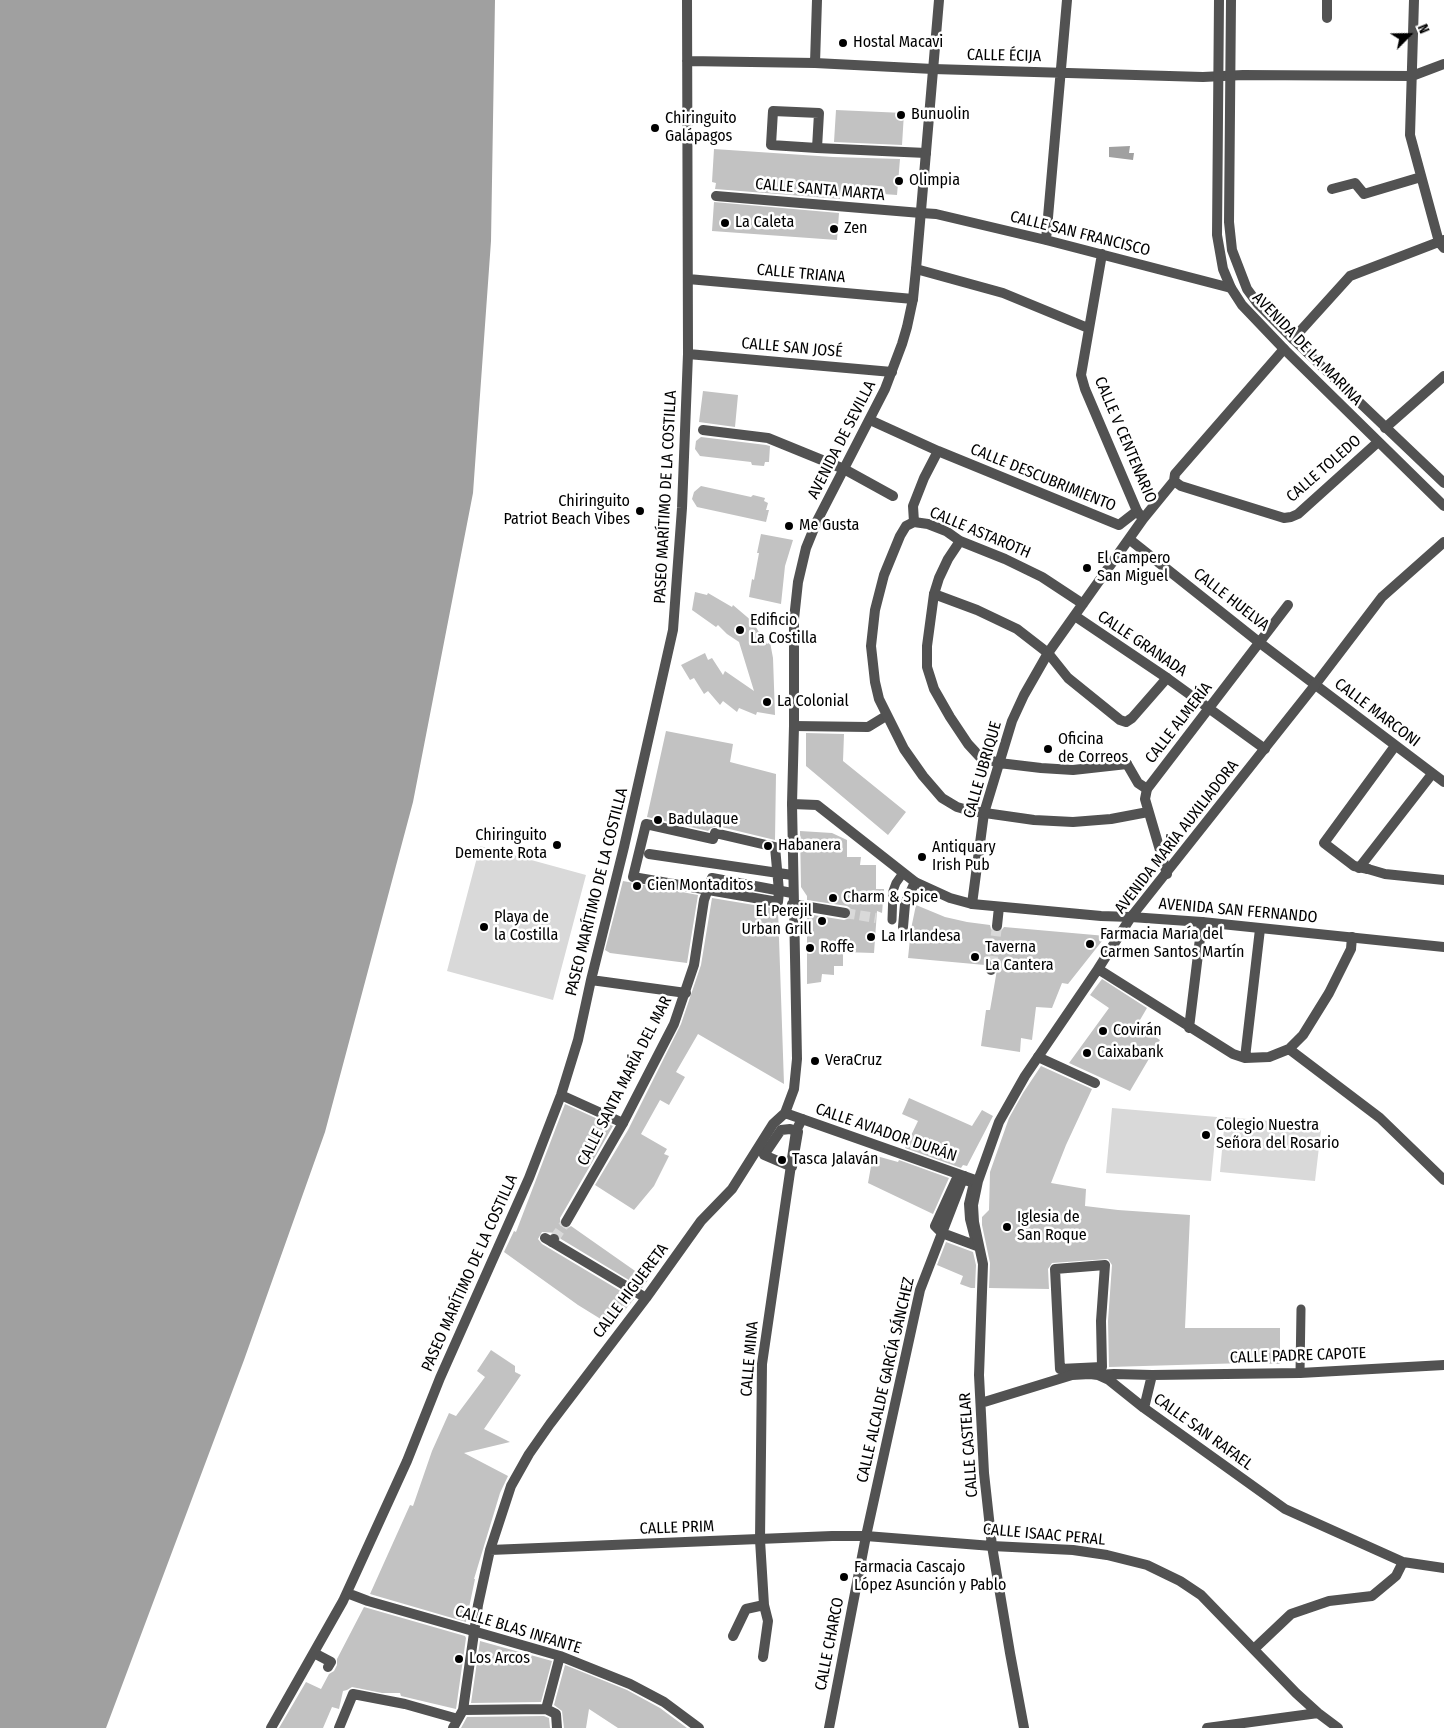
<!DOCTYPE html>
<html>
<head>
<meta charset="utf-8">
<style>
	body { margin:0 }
	#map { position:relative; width:1444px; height:1728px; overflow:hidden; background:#fff; font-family:"Fira Sans Condensed",sans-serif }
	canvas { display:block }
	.north { position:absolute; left:1384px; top:10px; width:50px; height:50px; -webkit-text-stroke:4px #fff; paint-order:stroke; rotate:67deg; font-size:14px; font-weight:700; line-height:20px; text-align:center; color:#000 }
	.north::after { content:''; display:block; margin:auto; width:18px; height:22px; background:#000; clip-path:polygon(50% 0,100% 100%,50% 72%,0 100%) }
</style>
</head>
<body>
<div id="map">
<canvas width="1444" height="1728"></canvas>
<div class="north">N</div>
</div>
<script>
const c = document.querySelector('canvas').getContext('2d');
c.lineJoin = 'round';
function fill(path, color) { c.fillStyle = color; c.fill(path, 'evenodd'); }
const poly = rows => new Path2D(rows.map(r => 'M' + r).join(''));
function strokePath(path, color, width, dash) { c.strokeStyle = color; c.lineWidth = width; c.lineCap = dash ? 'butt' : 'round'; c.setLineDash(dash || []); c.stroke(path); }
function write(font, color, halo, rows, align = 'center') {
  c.font = font + ' "Fira Sans Condensed",sans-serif'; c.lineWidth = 5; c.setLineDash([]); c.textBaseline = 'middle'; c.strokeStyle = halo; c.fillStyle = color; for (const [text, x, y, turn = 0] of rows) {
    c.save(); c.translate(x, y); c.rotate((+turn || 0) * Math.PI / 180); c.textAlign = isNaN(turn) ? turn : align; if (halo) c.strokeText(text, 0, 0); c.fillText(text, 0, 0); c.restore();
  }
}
fill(poly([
	[480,846,586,875,553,1000,447,971],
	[1112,1108,1217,1117,1211,1181,1106,1173],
	[1225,1117,1316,1125,1321,1130,1315,1181,1220,1172]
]), '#d9d9d9');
fill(poly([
	[0,0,495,0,491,241,473,493,413,802,325,1132,244,1360,106,1728,0,1728],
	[1130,146,1129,153,1134,153,1133,160,1109,157,1109,147]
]), '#a0a0a0');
fill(poly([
	[836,110,904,113,902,145,834,142],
	[714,149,833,157,900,159,897,195,841,191,840,199,715,189,716,183,712,182],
	[714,202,839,213,837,240,712,231],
	[703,391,738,395,735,427,699,422],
	[701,437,766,445,770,446,769,462,765,462,764,466,752,465,751,462,700,456,695,449,696,441],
	[701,486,751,497,753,495,765,498,764,501,768,503,766,510,769,510,766,522,697,507,692,499,694,492],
	[761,534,793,540,785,566,781,604,749,597,752,579,754,580,759,553,757,553],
	[695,592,707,595,708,593,732,607,733,605,753,622,760,634,762,633,767,644,770,642,773,658,775,715,757,712,756,715,739,708,737,712,723,701,720,705,708,691,704,694,694,678,690,680,681,665,705,653,708,660,712,658,723,675,725,671,754,691,739,642,727,634,718,625,716,627,692,610],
	[666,731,733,744,730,762,776,774,775,840,717,826,711,828,708,831,647,817],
	[806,733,844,734,843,761,906,812,888,835,806,766],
	[800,831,832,833,847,840,847,857,861,857,860,865,876,865,876,889,884,889,882,913,877,911,874,953,843,952,843,966,834,966,834,975,822,974,821,982,807,984,807,914,844,920,850,918,852,914,850,908,847,906,807,900,807,896,801,887],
	[623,881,698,895,687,963,610,953,605,950],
	[712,898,778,909,784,1084,698,1034,676,1072,685,1077,669,1105,660,1100,641,1134,667,1149,664,1154,669,1156,654,1186,634,1210,595,1185,628,1130,681,1024,701,965],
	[916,905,945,917,967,922,990,925,991,929,996,933,1000,932,1004,927,1106,936,1068,984,1062,983,1052,1008,1036,1007,1032,1040,1021,1038,1020,1052,981,1046,986,1010,990,1010,998,964,993,959,987,961,985,965,908,958,911,929],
	[1102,979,1147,1008,1137,1025,1160,1040,1130,1091,1069,1063,1109,1008,1090,995],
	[1041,1066,1092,1089,1066,1145,1051,1183,1086,1189,1085,1206,1118,1210,1190,1215,1185,1328,1280,1328,1280,1364,1246,1363,1109,1367,1108,1321,1112,1265,1108,1259,1052,1263,1048,1269,1049,1289,989,1288,990,1263,982,1225,982,1217,989,1210,990,1172,1009,1118,1023,1093],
	[909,1098,972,1126,982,1110,993,1116,967,1166,963,1165,961,1168,905,1148,918,1121,902,1114],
	[565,1104,613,1126,560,1218,560,1225,566,1229,571,1226,648,1280,642,1288,561,1239,557,1233,542,1232,538,1239,542,1244,634,1299,612,1326,578,1305,504,1252,514,1231,516,1232],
	[873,1155,898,1162,899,1160,949,1178,933,1214,868,1183],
	[946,1242,973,1252,976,1265,975,1288,971,1288,960,1284,963,1276,937,1265],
	[491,1350,515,1366,515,1372,521,1375,484,1429,510,1442,464,1453,508,1476,500,1493,474,1579,475,1579,466,1622,370,1594,410,1505,413,1506,432,1451,449,1413,456,1416,485,1377,477,1371],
	[364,1607,465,1636,466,1638,456,1709,401,1696,400,1693,382,1693,352,1687,347,1690,343,1691,339,1709,332,1707,323,1728,279,1728,306,1682,321,1689,329,1674,334,1671,337,1665,337,1659],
	[480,1641,552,1661,541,1702,471,1703],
	[565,1665,627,1690,660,1708,687,1728,618,1728,589,1709,586,1728,564,1728,562,1711,554,1705],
	[544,1716,549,1718,550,1728,461,1728,467,1717]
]), '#c2c2c2');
strokePath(poly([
	[845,913,876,918],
	[992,966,997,926]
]), '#d9d9d9', 10, [10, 5]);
strokePath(poly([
	[554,1239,566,1222]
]), '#d9d9d9', 10, [10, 5]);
strokePath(poly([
	[892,920,893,891,896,883,903,873],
	[1300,1373,1301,1309]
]), '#525252', 9);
strokePath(poly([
	[1327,18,1327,0],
	[687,61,815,63,933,69],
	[815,63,817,0],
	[716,196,921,213],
	[688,279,913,299],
	[688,354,892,372],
	[870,420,938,451,1119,525,1137,511],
	[703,430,768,438,844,469,893,496],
	[914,522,913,506,924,478,938,451],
	[934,594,977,610,1017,629,1048,653,1068,678,1120,720,1126,722,1132,718,1167,678],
	[794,726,868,727,886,716],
	[1127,764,1138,783,1147,789],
	[646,824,713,839,715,833,775,847,779,891,778,902,633,877,646,824],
	[649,854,792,875],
	[1359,868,1432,774],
	[1368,869,1385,874,1444,880],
	[792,904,845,913],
	[972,904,984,813],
	[997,926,999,907],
	[903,927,905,904,915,882],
	[991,970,992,966],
	[591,980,686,993],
	[1038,1057,1095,1083],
	[561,1095,623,1123],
	[790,1129,798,1132,792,1167,764,1155,781,1130,790,1129],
	[959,1178,974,1183,969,1204,970,1219,977,1246,942,1233,935,1226,956,1180,959,1178],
	[545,1238,552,1242],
	[1105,1265,1101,1321,1102,1367,1060,1369,1055,1269,1105,1265],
	[760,1540,762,1364,796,1131,802,1119],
	[992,1546,1010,1653,1024,1728],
	[347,1593,368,1601,473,1631],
	[314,1653,331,1662,328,1667],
	[271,1728,343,1601,407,1461,440,1378,529,1178,561,1095,578,1040,591,980,624,847,673,630,682,508,688,354,687,0],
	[829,1728,866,1536,920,1290,964,1176]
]), '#525252', 10);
strokePath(poly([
	[1414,0,1410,135,1439,242,1444,248],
	[933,69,1203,77,1243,75,1412,76,1444,64],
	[817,148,819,113,773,111,771,145,817,148,926,153],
	[1332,189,1355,183,1364,194,1421,177],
	[921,213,936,214,1046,240,1231,288],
	[1046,240,1067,0],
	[1102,254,1081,375,1085,389,1137,511,1143,519],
	[916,269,1003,293,1088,328],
	[1293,339,1350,276,1444,240],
	[1385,428,1444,376],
	[1174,481,1181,486,1284,518,1291,517,1298,514,1378,442],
	[1129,539,1260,643,1444,782],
	[960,541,948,559,939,578,934,594,927,646,927,667,934,689,950,717,968,744,980,757,999,763,1041,768,1073,770,1127,764],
	[1083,604,1042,577,1005,559,960,541,946,531,928,524,914,522,906,526,900,536,884,575,875,610,871,646,875,682,879,699,904,749,923,776,942,798,957,807,971,811,1034,820,1073,822,1111,819,1148,812],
	[1075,616,1167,678,1265,749],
	[984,813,1012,721,1024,695,1048,653,1143,519,1174,481,1175,474,1284,349],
	[1368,869,1354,866,1324,843,1395,746],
	[1167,874,1145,799,1147,789,1288,605],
	[1098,969,1233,1054,1245,1058,1269,1057,1289,1049,1303,1035,1329,993,1351,949,1352,937],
	[1189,1028,1202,922],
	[1289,1049,1380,1118,1444,1180],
	[1245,1058,1260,929],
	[785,1113,978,1181],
	[566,1222,623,1123,674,1024,694,965,704,900,712,878,792,893],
	[554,1239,552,1242,646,1298],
	[1098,1375,1114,1374,1152,1375,1300,1373,1444,1365],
	[981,1403,1072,1375,1090,1374,1098,1375,1109,1380,1144,1408,1285,1509,1403,1562,1444,1568],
	[1144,1408,1152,1375],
	[760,1540,764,1605],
	[992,1546,984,1473,979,1375,983,1264,974,1222,973,1205,978,1181,999,1122,1025,1076,1098,969,1131,917],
	[490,1550,832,1536,866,1536,992,1546,1073,1550,1107,1555,1147,1565,1180,1581,1201,1595,1296,1693,1318,1713,1338,1728],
	[473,1631,560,1656,630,1684,664,1702,699,1728],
	[733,1636,746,1609,764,1605,768,1621,763,1657],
	[1254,1649,1291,1614,1329,1601,1372,1596,1396,1576,1403,1562],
	[463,1710,546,1709],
	[339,1728,353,1694,405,1704,458,1719],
	[453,1728,463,1710,478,1605,490,1550,511,1486,529,1454,550,1424,646,1298,701,1221,732,1189,773,1124,785,1113,794,1089,797,1059,792,804],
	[557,1728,556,1714,546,1709,560,1656],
	[1207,1728,1318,1713]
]), '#525252', 10);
strokePath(poly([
	[939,0,916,269,913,299,907,327,902,344,885,389,817,521,806,548,798,582,794,619,794,726,792,804,817,805,915,882,950,898,972,904,1101,916,1131,917,1202,922,1444,947],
	[1219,0,1217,235,1223,269,1231,288,1242,305,1284,349,1444,506],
	[1231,0,1229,222,1232,250,1247,289,1258,304,1293,339,1444,483],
	[1131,917,1315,685,1382,597,1444,542]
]), '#525252', 10);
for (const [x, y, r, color] of [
	[843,43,5,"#000"],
	[901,115,5,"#000"],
	[655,128,5,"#000"],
	[899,181,5,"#000"],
	[725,223,5,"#000"],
	[834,229,5,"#000"],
	[640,511,5,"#000"],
	[789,526,5,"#000"],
	[1087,568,5,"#000"],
	[740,630,5,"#000"],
	[767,702,5,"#000"],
	[1048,749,5,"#000"],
	[658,820,5,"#000"],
	[557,845,5,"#000"],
	[768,846,5,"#000"],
	[922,857,5,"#000"],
	[637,886,5,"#000"],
	[833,898,5,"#000"],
	[822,921,5,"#000"],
	[484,927,5,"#000"],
	[871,937,5,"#000"],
	[1090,944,5,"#000"],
	[810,948,5,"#000"],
	[975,957,5,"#000"],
	[1103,1031,5,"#000"],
	[1087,1053,5,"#000"],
	[815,1061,5,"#000"],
	[1206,1135,5,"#000"],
	[782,1160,5,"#000"],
	[1007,1227,5,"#000"],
	[844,1577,5,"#000"],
	[459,1659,5,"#000"]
]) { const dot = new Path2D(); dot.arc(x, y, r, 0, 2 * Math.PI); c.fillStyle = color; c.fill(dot); strokePath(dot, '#fff', 2); }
write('16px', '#000', '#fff', [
	["Hostal Macavi",853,43],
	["Bunuolin",911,115],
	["Chiringuito",665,119],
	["Galápagos",665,137],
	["Olimpia",909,181],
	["La Caleta",735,223],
	["Zen",844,229],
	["Chiringuito",630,502,"right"],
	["Patriot Beach Vibes",630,520,"right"],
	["Me Gusta",799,526],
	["El Campero",1097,559],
	["San Miguel",1097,577],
	["Edificio",750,621],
	["La Costilla",750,639],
	["La Colonial",777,702],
	["Oficina",1058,740],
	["de Correos",1058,758],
	["Badulaque",668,820],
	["Chiringuito",547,836,"right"],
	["Demente Rota",547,854,"right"],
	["Habanera",778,846],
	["Antiquary",932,848],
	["Irish Pub",932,866],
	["Cien Montaditos",647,886],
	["Charm & Spice",843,898],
	["El Perejil",812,912,"right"],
	["Urban Grill",812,930,"right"],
	["Playa de",494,918],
	["la Costilla",494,936],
	["Farmacia María del",1100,935],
	["Carmen Santos Martín",1100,953],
	["La Irlandesa",881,937],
	["Roffe",820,948],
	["Taverna",985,948],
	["La Cantera",985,966],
	["Covirán",1113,1031],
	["Caixabank",1097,1053],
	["VeraCruz",825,1061],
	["Colegio Nuestra",1216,1126],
	["Señora del Rosario",1216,1144],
	["Tasca Jalaván",792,1160],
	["Iglesia de",1017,1218],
	["San Roque",1017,1236],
	["Farmacia Cascajo",854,1568],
	["López Asunción y Pablo",854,1586],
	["Los Arcos",469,1659]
], 'left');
write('16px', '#000', '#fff', [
	["CALLE ÉCIJA",1004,56,1],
	["CALLE SANTA MARTA",820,190,5],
	["CALLE SAN FRANCISCO",1080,234,14],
	["CALLE TRIANA",801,274,5],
	["CALLE SAN JOSÉ",792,348,5],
	["AVENIDA DE LA MARINA",1307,349,46],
	["AVENIDA DE SEVILLA",842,440,-63],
	["CALLE V CENTENARIO",1125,440,67],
	["CALLE TOLEDO",1324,469,-41],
	["CALLE DESCUBRIMIENTO",1043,478,22],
	["PASEO MARÍTIMO DE LA COSTILLA",666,497,-87],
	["CALLE ASTAROTH",980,533,23],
	["CALLE HUELVA",1231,600,38],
	["CALLE GRANADA",1142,644,34],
	["CALLE MARCONI",1377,713,37],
	["CALLE ALMERÍA",1179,723,-52],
	["CALLE UBRIQUE",983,770,-74],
	["AVENIDA MARÍA AUXILIADORA",1177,837,-52],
	["PASEO MARÍTIMO DE LA COSTILLA",597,892,-76],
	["AVENIDA SAN FERNANDO",1238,911,5],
	["CALLE SANTA MARÍA DEL MAR",625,1081,-63],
	["CALLE AVIADOR DURÁN",886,1133,19],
	["PASEO MARÍTIMO DE LA COSTILLA",470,1273,-66],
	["CALLE HIGUERETA",631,1291,-53],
	["CALLE PADRE CAPOTE",1298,1356,-2],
	["CALLE MINA",750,1359,-85],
	["CALLE ALCALDE GARCÍA SÁNCHEZ",886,1380,-77],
	["CALLE SAN RAFAEL",1203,1432,36],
	["CALLE CASTELAR",969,1445,-94],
	["CALLE PRIM",677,1528,-2],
	["CALLE ISAAC PERAL",1044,1535,5],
	["CALLE BLAS INFANTE",518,1630,17],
	["CALLE CHARCO",830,1644,-79]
]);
</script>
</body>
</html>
